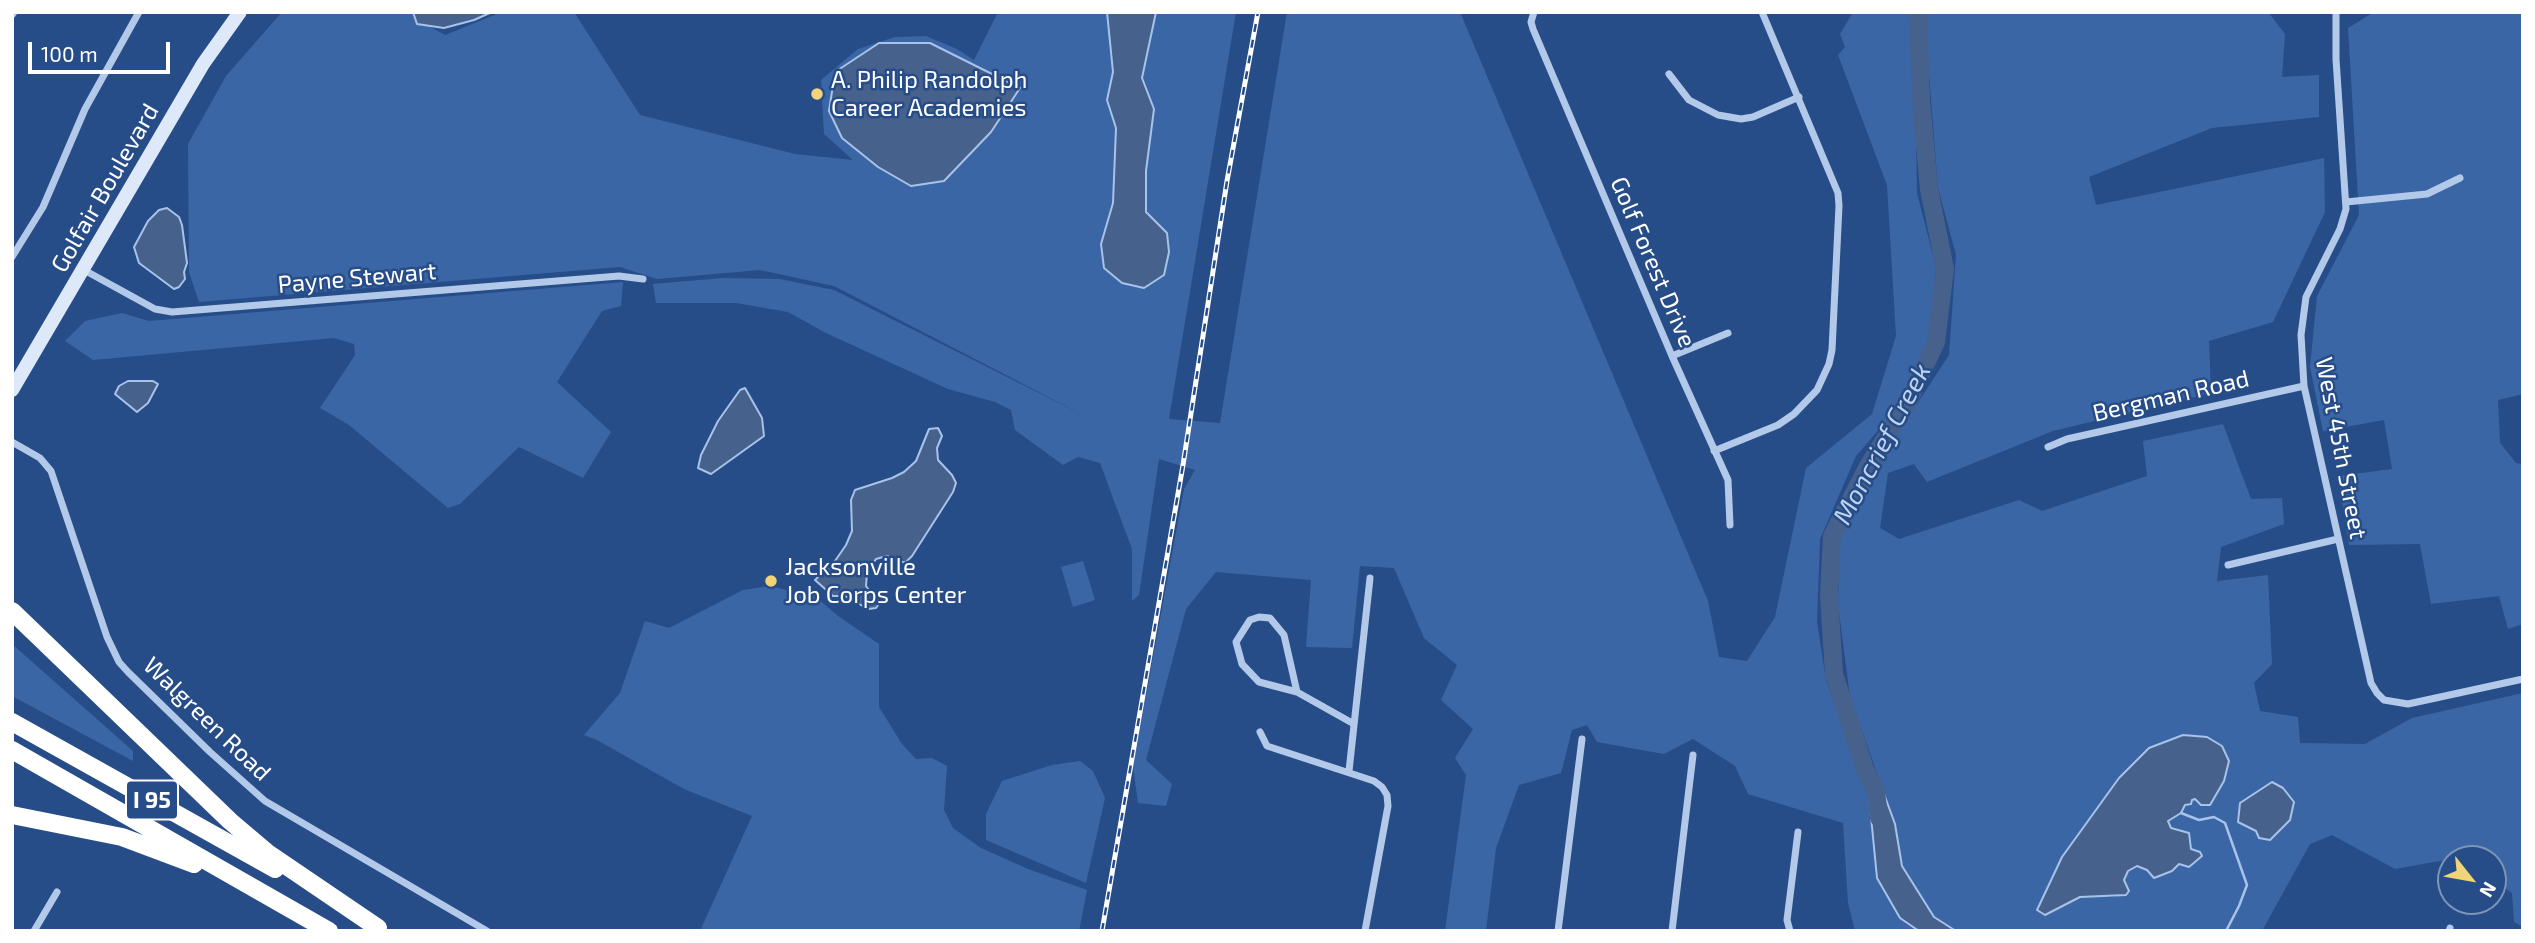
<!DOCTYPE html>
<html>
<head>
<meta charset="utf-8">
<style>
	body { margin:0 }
	#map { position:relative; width:2535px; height:943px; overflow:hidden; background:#274d89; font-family:"Exo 2",sans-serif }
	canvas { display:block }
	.frame { position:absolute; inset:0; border:14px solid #fff; pointer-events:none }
	.north { position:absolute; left:2437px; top:845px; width:70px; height:70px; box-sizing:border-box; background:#274d89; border:2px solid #7d94b8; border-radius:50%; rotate:121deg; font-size:19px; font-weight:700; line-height:28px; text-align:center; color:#fff }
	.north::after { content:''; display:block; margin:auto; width:24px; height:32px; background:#f2d478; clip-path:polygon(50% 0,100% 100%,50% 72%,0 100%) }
	.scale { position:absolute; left:28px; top:42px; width:142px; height:32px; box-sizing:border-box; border:4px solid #fff; border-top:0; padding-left:9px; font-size:21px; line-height:24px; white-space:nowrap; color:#fff; -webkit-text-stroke:5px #274d89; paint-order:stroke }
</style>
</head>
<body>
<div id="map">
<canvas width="2535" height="943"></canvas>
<div class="frame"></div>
<div class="north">N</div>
<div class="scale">100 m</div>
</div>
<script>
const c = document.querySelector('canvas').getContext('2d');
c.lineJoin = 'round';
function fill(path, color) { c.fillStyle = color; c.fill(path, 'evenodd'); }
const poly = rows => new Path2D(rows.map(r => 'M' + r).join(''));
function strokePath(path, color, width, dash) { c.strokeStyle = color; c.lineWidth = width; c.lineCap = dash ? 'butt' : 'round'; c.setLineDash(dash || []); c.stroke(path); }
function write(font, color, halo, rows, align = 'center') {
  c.font = font + ' "Exo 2",sans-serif'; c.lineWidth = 5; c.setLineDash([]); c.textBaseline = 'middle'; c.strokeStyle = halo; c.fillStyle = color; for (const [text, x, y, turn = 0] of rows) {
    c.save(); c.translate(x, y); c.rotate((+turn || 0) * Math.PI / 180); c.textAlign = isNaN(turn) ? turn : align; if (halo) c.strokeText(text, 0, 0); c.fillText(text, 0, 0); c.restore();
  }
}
fill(poly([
	[282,12,416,12,420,21,445,35,502,12,574,12,640,115,795,154,853,160,824,134,821,80,858,49,895,37,926,36,957,49,974,60,998,12,1236,12,1169,419,1220,423,1287,12,1460,12,1708,601,1719,657,1747,661,1775,617,1806,468,1872,414,1896,336,1887,185,1838,55,1845,47,1840,34,1853,12,1914,12,1917,193,1936,267,1929,342,1895,411,1856,456,1820,539,1817,622,1826,680,1869,796,1877,878,1900,918,1919,931,1855,931,1848,903,1843,823,1748,794,1735,766,1693,739,1664,754,1597,742,1587,725,1572,730,1561,773,1519,785,1496,848,1486,931,1445,931,1466,775,1455,758,1473,729,1441,700,1457,665,1424,638,1394,568,1360,566,1352,648,1306,647,1311,580,1216,572,1186,609,1146,760,1172,784,1166,806,1138,803,1133,766,1184,489,1195,470,1159,459,1139,595,1132,601,1132,549,1100,463,1078,457,1063,465,1015,430,1011,410,995,402,948,389,826,333,788,312,736,303,656,303,653,284,723,278,780,279,834,290,1087,417,834,286,760,270,657,279,620,267,199,302,189,272,188,144,226,76],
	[1924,12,2268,12,2285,34,2282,77,2319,75,2319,117,2212,128,2089,177,2096,205,2324,158,2325,212,2273,322,2209,341,2211,393,2053,431,1927,482,1914,464,1888,473,1880,528,1899,539,2019,500,2042,511,2147,476,2143,441,2223,424,2251,499,2282,498,2284,524,2221,547,2217,581,2268,575,2272,664,2254,683,2260,711,2298,717,2300,743,2365,744,2412,718,2523,693,2523,927,2514,922,2512,893,2493,880,2493,859,2451,859,2395,869,2332,835,2310,844,2262,931,1956,931,1934,917,1902,866,1895,824,1850,697,1838,604,1840,534,1881,459,1949,355,1956,255,1938,188],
	[2183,735,2207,737,2222,746,2229,761,2224,781,2192,800,2185,805,2181,813,2168,821,2171,828,2190,842,2191,850,2172,871,2158,875,2137,866,2128,871,2124,880,2128,891,2114,897,2080,897,2062,857,2119,778,2149,748],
	[2374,12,2523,12,2523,394,2498,400,2500,443,2516,463,2523,464,2523,624,2508,629,2499,596,2431,604,2420,544,2349,545,2338,476,2392,469,2384,420,2323,431,2310,367,2317,296,2359,215,2348,28],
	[623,282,621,306,602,311,557,382,611,432,583,478,519,447,460,504,448,508,349,425,320,408,355,355,354,344,334,338,93,360,65,341,85,321,122,313,149,321],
	[1083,561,1095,600,1073,607,1061,567],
	[770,586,794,592,808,590,838,616,879,644,879,707,902,744,916,759,932,758,947,766,944,810,953,828,981,848,1028,869,1087,890,1079,931,700,931,752,816,684,789,597,740,584,735,620,693,645,621,669,628,743,590],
	[12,644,133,751,133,761,12,696],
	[1080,761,1093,771,1105,798,1086,883,986,840,986,814,1002,781,1052,765]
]), '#3b66a5');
const water = poly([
	[413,12,492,12,474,20,444,28,417,24,413,12],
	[1107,12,1156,12,1142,78,1154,109,1146,171,1146,212,1167,233,1169,252,1164,275,1144,288,1122,283,1104,268,1101,244,1113,203,1116,128,1107,100,1113,72,1107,12],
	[879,43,930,43,1020,88,991,132,944,181,911,186,878,167,842,138,829,111,835,72,879,43],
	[167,208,179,217,182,225,187,263,184,272,185,279,179,287,174,289,139,263,134,247,148,221,159,210,167,208],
	[128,381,153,381,158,384,148,403,137,412,115,394,119,386,128,381],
	[745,388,762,418,764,436,711,474,698,468,701,455,718,421,740,390,745,388],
	[938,428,942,436,937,448,938,460,952,475,956,483,953,492,912,556,906,562,900,562,887,556,876,559,874,562,867,573,866,586,879,604,876,608,868,609,845,596,833,596,815,580,835,561,846,545,852,531,851,500,855,490,892,478,904,472,916,461,929,429,938,428],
	[2183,735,2207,737,2222,746,2229,761,2224,781,2210,805,2201,805,2195,799,2192,800,2191,804,2185,805,2181,813,2168,821,2171,828,2189,833,2191,849,2200,852,2202,856,2189,867,2179,864,2172,871,2154,878,2147,870,2137,866,2128,871,2124,880,2129,891,2126,895,2080,897,2045,915,2037,910,2062,857,2119,778,2149,748,2183,735],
	[2272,782,2283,788,2294,802,2290,820,2270,840,2259,838,2256,831,2238,822,2240,803,2272,782],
	[1884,794,1895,824,1902,866,1934,917,1956,931,1919,931,1900,918,1877,878,1869,796,1884,794]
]);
fill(water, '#46618c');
strokePath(water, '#a8c3e9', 2);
strokePath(poly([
	[2181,813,2199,820,2214,817,2225,823,2247,885,2239,906,2226,931]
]), '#a8c3e9', 2.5);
strokePath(poly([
	[1879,818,1876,791,1865,769,1834,674,1829,596,1832,536,1867,468,1908,402,1936,342,1945,269,1929,189,1921,100,1918,12]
]), '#46618c', 18);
strokePath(poly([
	[1534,12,1531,22,1533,29,1672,356,1728,480,1730,525],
	[2336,12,2336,59,2346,209,2340,229,2306,297,2301,335,2304,386,2371,683,2377,693,2384,700,2408,704,2523,679],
	[12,15,14,12],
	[1669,74,1689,100,1718,115,1741,119,1753,117,1799,97],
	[2346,202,2427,194,2460,178],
	[12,257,43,207,85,109,139,12],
	[84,270,155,309,172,312,619,276,643,279],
	[1672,356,1728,333],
	[12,442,40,458,51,471,107,637,119,662,128,672,210,752,265,801,487,931],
	[2048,447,2067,439,2304,386],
	[1714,451,1778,425,1794,414,1817,390,1829,364,1832,350,1839,206,1838,193,1762,12],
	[2228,565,2338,539],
	[1297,692,1259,682,1242,664,1236,642,1250,620,1259,617,1270,618,1284,635,1297,692,1354,724],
	[1260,732,1267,746,1374,781,1382,787,1387,795,1388,806,1365,931],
	[1349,771,1370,578],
	[34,931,57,892],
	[1558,931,1582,739],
	[1672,931,1693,755],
	[1790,931,1787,920,1798,832],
	[2449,931,2450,928]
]), '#b3c9e9', 7);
strokePath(poly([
	[12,390,203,64,240,12]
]), '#dde8f8', 14);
strokePath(poly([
	[12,611,230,821,269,854,378,928],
	[12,722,275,869],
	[12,750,329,931],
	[12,815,122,837,194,864]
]), '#fff', 18);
const rail = poly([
	[1102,931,1183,465,1227,181,1258,12]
]);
strokePath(rail, '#fff', 5);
strokePath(rail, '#274d89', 2.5, [8]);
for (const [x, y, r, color] of [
	[817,94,7,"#f2d478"],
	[771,581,7,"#f2d478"]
]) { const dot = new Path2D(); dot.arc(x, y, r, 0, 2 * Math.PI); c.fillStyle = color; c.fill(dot); strokePath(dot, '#274d89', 2.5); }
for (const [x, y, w] of [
	[152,800,52]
]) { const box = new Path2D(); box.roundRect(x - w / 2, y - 19.5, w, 39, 5); c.fillStyle = '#274d89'; c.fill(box); strokePath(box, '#fff', 2); }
write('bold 23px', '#fff', null, [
	["I 95",152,800]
]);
write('24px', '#fff', '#274d89', [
	["A. Philip Randolph",831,80],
	["Career Academies",831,108],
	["Jacksonville",785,567],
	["Job Corps Center",785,595]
], 'left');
write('24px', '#fff', '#274d89', [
	["Golfair Boulevard",105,188,-60],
	["Golf Forest Drive",1653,262,67],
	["Payne Stewart",357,278,-5],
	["Bergman Road",2171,396,-13],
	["West 45th Street",2341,448,79],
	["Walgreen Road",207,719,44]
]);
write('italic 26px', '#bfd3f0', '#274d89', [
	["Moncrief Creek",1882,444,-62]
]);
</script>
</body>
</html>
